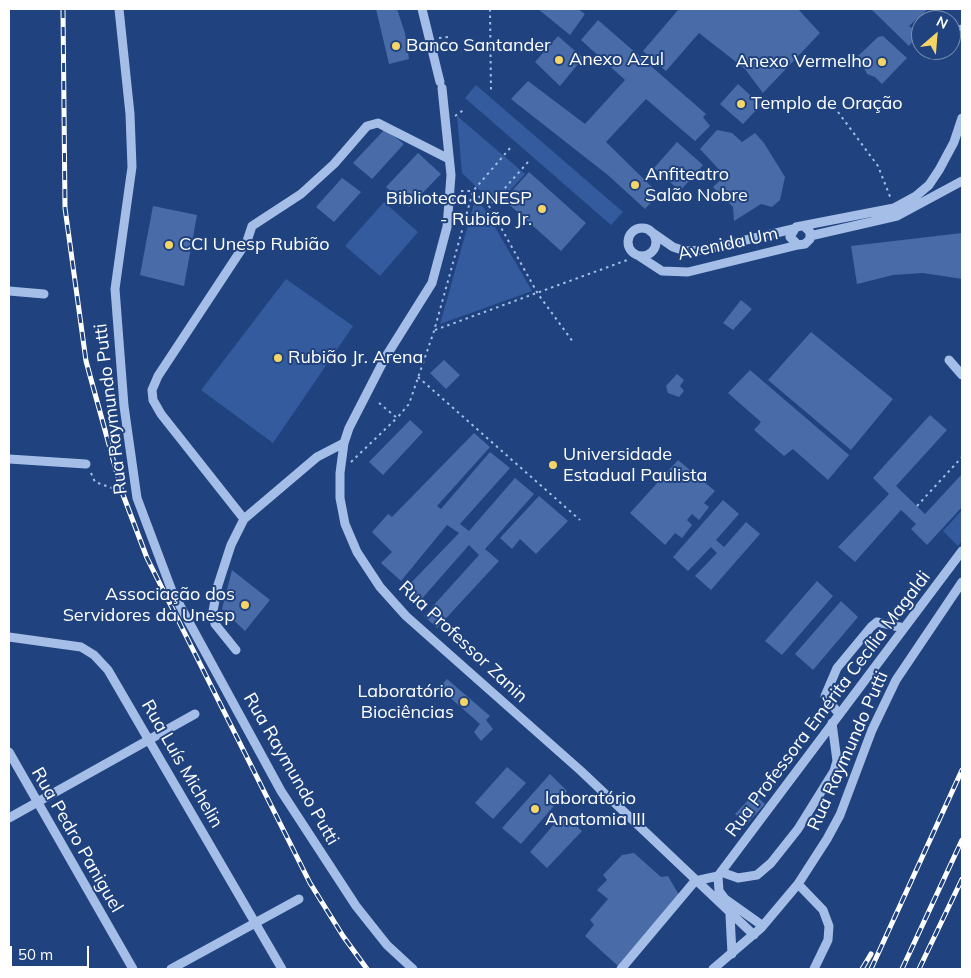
<!DOCTYPE html>
<html>
<head>
<meta charset="utf-8">
<style>
	body { margin:0 }
	#map { position:relative; width:971px; height:978px; overflow:hidden; background:#20437f; font-family:Mulish,sans-serif }
	canvas { display:block }
	.frame { position:absolute; inset:0; border:10px solid #fff; pointer-events:none }
	.north { position:absolute; left:911px; top:10px; width:50px; height:50px; box-sizing:border-box; background:#20437f; border:1px solid #798eb2; border-radius:50%; rotate:27deg; font-size:14px; font-weight:700; line-height:20px; text-align:center; color:#fff }
	.north::after { content:''; display:block; margin:auto; width:18px; height:22px; background:#f5d565; clip-path:polygon(50% 0,100% 100%,50% 72%,0 100%) }
	.scale { position:absolute; left:10px; top:946px; width:79px; height:22px; box-sizing:border-box; border:2px solid #fff; border-top:0; padding-left:6px; font-size:15px; line-height:18px; white-space:nowrap; color:#fff; -webkit-text-stroke:4px #20437f; paint-order:stroke }
</style>
</head>
<body>
<div id="map">
<canvas width="971" height="978"></canvas>
<div class="frame"></div>
<div class="north">N</div>
<div class="scale">50 m</div>
</div>
<script>
const c = document.querySelector('canvas').getContext('2d');
c.lineJoin = 'round';
function fill(path, color) { c.fillStyle = color; c.fill(path, 'evenodd'); }
const poly = rows => new Path2D(rows.map(r => 'M' + r).join(''));
function strokePath(path, color, width, dash) { c.strokeStyle = color; c.lineWidth = width; c.lineCap = dash ? 'butt' : 'round'; c.setLineDash(dash || []); c.stroke(path); }
function write(font, color, halo, rows, align = 'center') {
  c.font = font + ' Mulish,sans-serif'; c.lineWidth = 4; c.setLineDash([]); c.textBaseline = 'middle'; c.strokeStyle = halo; c.fillStyle = color; for (const [text, x, y, turn = 0] of rows) {
    c.save(); c.translate(x, y); c.rotate((+turn || 0) * Math.PI / 180); c.textAlign = isNaN(turn) ? turn : align; if (halo) c.strokeText(text, 0, 0); c.fillText(text, 0, 0); c.restore();
  }
}
fill(poly([
	[476,85,623,212,611,225,465,98],
	[457,116,525,174,496,206,462,173],
	[475,200,484,208,532,291,440,324],
	[384,202,418,232,380,276,345,246],
	[286,279,353,326,273,443,201,390],
	[962,510,962,541,958,546,943,531]
]), '#335b9d');
fill(poly([
	[376,9,397,9,405,33,409,59,389,64],
	[538,9,578,9,585,14,570,35],
	[679,9,798,9,820,33,763,93,745,69,699,33,666,71,643,51],
	[871,9,928,9,909,26,919,33,909,46],
	[598,20,706,114,703,117,710,126,695,141,646,99,606,142,659,194,645,209,609,176,511,99,528,81,585,124,625,80,581,40],
	[558,36,583,58,560,86,535,62],
	[883,36,907,58,882,84,875,77,867,74,858,56,878,37],
	[738,84,761,105,743,124,720,104],
	[385,129,404,144,372,179,353,163],
	[717,130,732,133,742,142,755,133,764,143,785,177,780,200,772,207,761,204,734,221,733,207,713,187,725,176,700,149],
	[677,142,703,165,680,191,654,168],
	[418,153,441,174,409,207,386,187],
	[529,172,586,223,561,251,504,200],
	[342,178,361,192,334,222,316,207],
	[153,206,197,215,184,286,140,275],
	[962,233,962,279,923,273,893,275,857,284,851,246],
	[741,300,752,309,733,330,723,323],
	[811,332,893,399,851,450,768,380],
	[444,360,460,375,446,389,430,373],
	[750,370,849,455,828,480,793,449,784,456,754,430,761,422,728,393],
	[677,374,684,380,680,386,684,391,679,397,668,393,666,386],
	[930,415,947,430,896,486,925,514,962,474,962,507,927,545,911,529,916,524,901,510,855,562,838,547,889,494,873,478],
	[410,420,423,432,383,475,369,462],
	[474,433,490,447,437,506,441,509,490,452,510,468,460,524,469,531,515,478,534,494,485,549,499,561,437,628,424,616,479,555,469,545,419,602,406,588,459,533,447,525,401,581,381,563,392,552,372,532,388,514,392,517],
	[678,460,715,491,704,503,709,507,699,520,692,514,687,520,692,525,682,538,675,533,665,545,630,513],
	[539,496,568,521,536,554,520,539,512,549,500,538],
	[723,500,739,514,716,540,724,547,746,522,760,534,711,590,695,576,717,553,711,547,688,571,673,557],
	[232,570,270,600,245,631,222,609],
	[817,581,833,596,782,655,765,641],
	[841,601,858,617,813,670,795,654],
	[447,679,490,716,486,720,493,729,481,741,474,732,480,724,439,688],
	[507,767,526,783,493,819,475,803],
	[550,774,567,791,521,844,502,828],
	[754,794,765,804,746,825,735,814],
	[563,814,582,831,547,868,530,852],
	[634,853,661,877,668,876,679,895,618,966,585,936,594,925,590,920,608,899,597,890,607,880,603,875,622,855]
]), '#496ca8');
strokePath(poly([
	[490,9,491,93],
	[439,38,448,37],
	[838,112,878,166,891,199],
	[455,116,465,109],
	[528,162,489,206,538,294,573,342],
	[461,191,473,191,489,206],
	[435,330,630,259],
	[418,377,580,520],
	[379,403,397,418,409,404,434,331,473,191,511,147],
	[351,462,397,418],
	[91,473,95,482,126,493],
	[917,506,962,457]
]), '#a4bee7', 2, [2.5, 4]);
strokePath(poly([
	[119,9,130,114,132,167,115,289,124,406,137,498,172,591,281,791,356,906,387,945,413,969],
	[422,9,440,82],
	[962,29,962,32],
	[442,88,451,175,447,227,432,283,385,358,349,428,344,443,340,473,340,498,345,524,357,552,380,587,406,616,581,771,754,935],
	[804,226,810,232,810,239,805,244,798,245,790,237,796,227,894,208,916,196,929,185,939,170,954,142,962,118],
	'628 242a14 14 0 1 1 28 0a14 14 0 1 1-28 0Z',
	[650,231,673,247,685,251,703,250,793,229],
	[810,236,897,216,962,181],
	[639,256,662,271,688,272,798,245],
	[9,291,44,294],
	[949,360,962,375],
	[9,459,86,464],
	[244,519,161,414,153,400,152,390,158,376,247,241,252,226,301,194,334,164,367,126,378,123,449,159],
	[9,637,81,647,94,655,108,670,282,969],
	[236,650,215,624,213,611,218,585,231,545,244,519,317,457,344,443],
	[839,714,825,696,837,668,871,627,877,622,904,628],
	[9,752,133,969],
	[9,818,195,714],
	[721,872,738,878,757,875,771,863,798,829,834,771,837,761,832,723],
	[718,876,962,551],
	[718,876,719,891,725,899,763,926],
	[695,881,718,876],
	[798,884,823,910,829,926,828,940,814,969],
	[730,915,732,954],
	[171,969,299,899],
	[621,969,695,881],
	[713,969,761,928,798,884,827,839,840,815,872,730,896,680,962,582]
]), '#a4bee7', 9);
const rail = poly([
	[63,9,65,208,86,361,122,492,147,558,310,883,343,936,367,969],
	[862,969,871,954],
	[871,969,962,770],
	[902,969,962,840],
	[919,969,962,879]
]);
strokePath(rail, '#fff', 5);
strokePath(rail, '#20437f', 3, [9]);
for (const [x, y, r, color] of [
	[396,46,5,"#f5d565"],
	[559,60,5,"#f5d565"],
	[882,62,5,"#f5d565"],
	[741,104,5,"#f5d565"],
	[635,185,5,"#f5d565"],
	[542,209,5,"#f5d565"],
	[169,245,5,"#f5d565"],
	[278,358,5,"#f5d565"],
	[553,465,5,"#f5d565"],
	[245,605,5,"#f5d565"],
	[464,702,5,"#f5d565"],
	[535,809,5,"#f5d565"]
]) { const dot = new Path2D(); dot.arc(x, y, r, 0, 2 * Math.PI); c.fillStyle = color; c.fill(dot); strokePath(dot, '#20437f', 2); }
write('18px', '#fff', '#20437f', [
	["Banco Santander",406,46],
	["Anexo Azul",569,60],
	["Anexo Vermelho",872,62,"right"],
	["Templo de Oração",751,104],
	["Anfiteatro",645,175],
	["Salão Nobre",645,196],
	["Biblioteca UNESP",532,199,"right"],
	["- Rubião Jr.",532,220,"right"],
	["CCI Unesp Rubião",179,245],
	["Rubião Jr. Arena",288,358],
	["Universidade",563,455],
	["Estadual Paulista",563,476],
	["Associação dos",235,595,"right"],
	["Servidores da Unesp",235,616,"right"],
	["Laboratório",454,692,"right"],
	["Biociências",454,713,"right"],
	["laboratório",545,799],
	["Anatomia III",545,820]
], 'left');
write('18px', '#fff', '#20437f', [
	["Avenida Um",728,244,-12],
	["Rua Raymundo Putti",111,409,-97],
	["Rua Professor Zanin",463,642,43],
	["Rua Professora Emérita Cecília Magaldi",828,704,-53],
	["Rua Raymundo Putti",848,751,-66],
	["Rua Luís Michelin",182,764,60],
	["Rua Raymundo Putti",291,769,60],
	["Rua Pedro Paniguel",77,840,60]
]);
</script>
</body>
</html>
